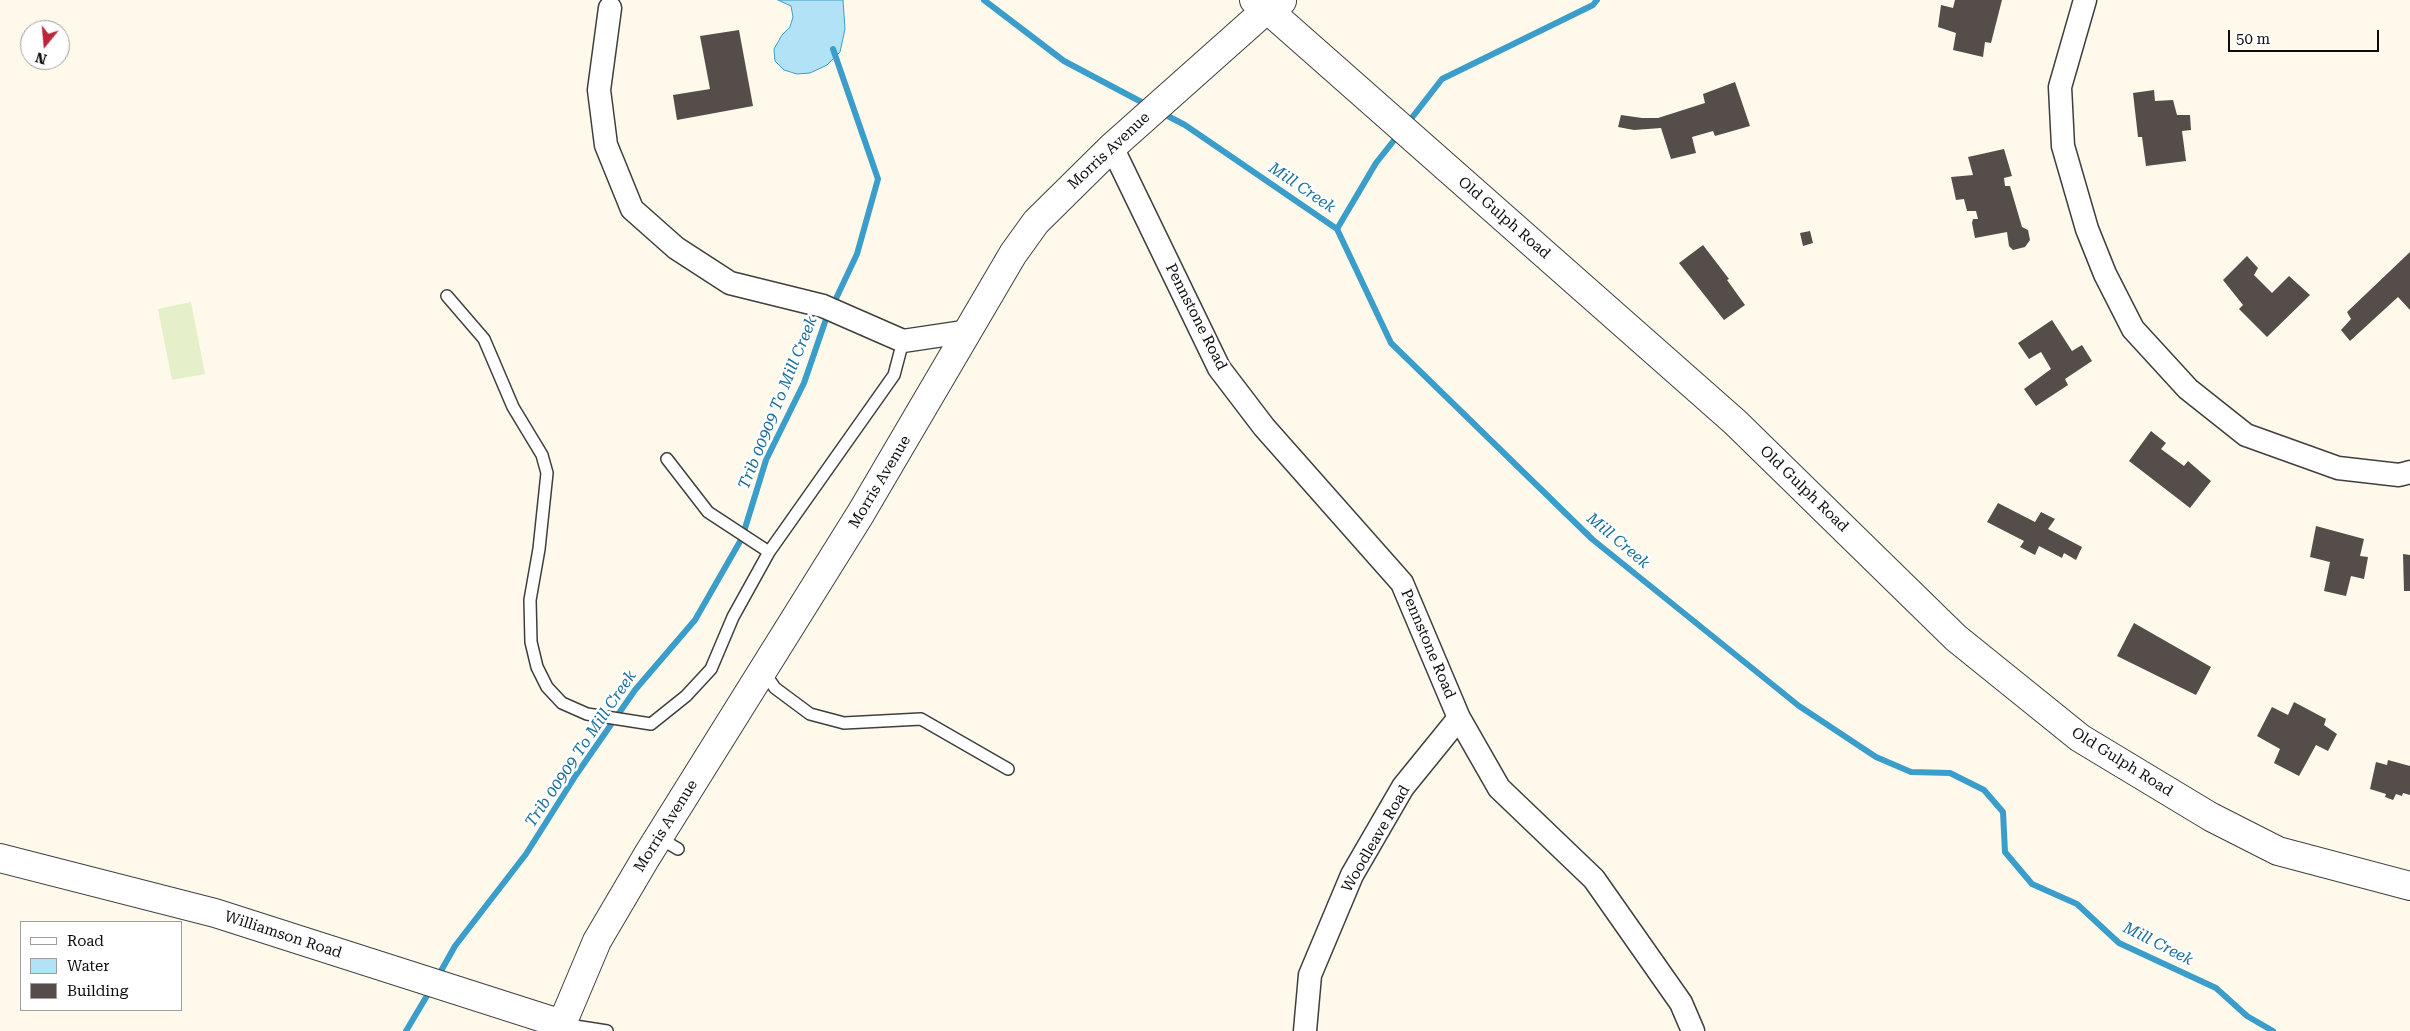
<!DOCTYPE html>
<html>
<head>
<meta charset="utf-8">
<style>
	body { margin:0 }
	#map { position:relative; width:2410px; height:1031px; overflow:hidden; background:#fff9ec; font-family:"Roboto Serif",serif }
	canvas { display:block }
	.legend { position:absolute; left:20px; top:921px; width:162px; height:90px; box-sizing:border-box; background:#fff; border:1px solid #9e9e9e; margin:0; padding:6px 9px; list-style:none; font-size:15px; color:#0c0c0c }
	.legend li { display:flex; align-items:center; gap:10px; height:25px }
	.legend b { width:25px; border:1px solid #9e9e9e }
	.north { position:absolute; left:20px; top:20px; width:50px; height:50px; box-sizing:border-box; background:#fff; border:1px solid #9e9e9e; border-radius:50%; rotate:197deg; font-size:14px; font-weight:700; line-height:20px; text-align:center; color:#0c0c0c }
	.north::after { content:''; display:block; margin:auto; width:18px; height:22px; background:#ba273c; clip-path:polygon(50% 0,100% 100%,50% 72%,0 100%) }
	.scale { position:absolute; left:2228px; top:30px; width:151px; height:22px; box-sizing:border-box; border:2px solid #0c0c0c; border-top:0; padding-left:6px; font-size:15px; line-height:18px; white-space:nowrap; color:#0c0c0c; -webkit-text-stroke:4px #fff; paint-order:stroke }
</style>
</head>
<body>
<div id="map">
<canvas width="2410" height="1031"></canvas>
<ul class="legend">
<li><b style="height:6px;background:#fff"></b>Road</li>
<li><b style="height:14px;background:#b2e2f5"></b>Water</li>
<li><b style="height:14px;background:#554d49"></b>Building</li>
</ul>
<div class="north">N</div>
<div class="scale">50 m</div>
</div>
<script>
const c = document.querySelector('canvas').getContext('2d');
c.lineJoin = 'round';
function fill(path, color) { c.fillStyle = color; c.fill(path, 'evenodd'); }
const poly = rows => new Path2D(rows.map(r => 'M' + r).join(''));
function strokePath(path, color, width, dash) { c.strokeStyle = color; c.lineWidth = width; c.lineCap = dash ? 'butt' : 'round'; c.setLineDash(dash || []); c.stroke(path); }
function write(font, color, halo, rows, align = 'center') {
  c.font = font + ' "Roboto Serif",serif'; c.lineWidth = 5; c.setLineDash([]); c.textBaseline = 'middle'; c.strokeStyle = halo; c.fillStyle = color; for (const [text, x, y, turn = 0] of rows) {
    c.save(); c.translate(x, y); c.rotate((+turn || 0) * Math.PI / 180); c.textAlign = isNaN(turn) ? turn : align; if (halo) c.strokeText(text, 0, 0); c.fillText(text, 0, 0); c.restore();
  }
}
fill(poly([
	[191,302,205,374,172,380,158,309]
]), '#e5efc9');
const water = poly([
	[778,0,843,0,845,29,840,52,827,65,810,73,797,74,784,70,775,61,774,49,782,35,790,27,793,17,791,6,778,0]
]);
fill(water, '#b2e2f5');
strokePath(water, '#3b9eca', 1);
strokePath(poly([
	[984,0,1064,61,1149,106],
	[1162,113,1185,125,1337,229,1391,343,1592,539,1799,706,1876,757,1911,772,1950,773,1984,790,2003,812,2005,852,2032,884,2077,904,2119,943,2216,988,2247,1016,2273,1031],
	[1407,124,1442,79,1593,5,1597,0],
	[1337,229,1376,163,1399,134],
	[437,978,455,946,526,854,576,775,635,690,695,620,742,538,766,460,804,383,825,322,857,254,878,179,833,49],
	[406,1031,431,989]
]), '#3b9eca', 6);
fill(poly([
	[1955,0,2002,0,1991,43,1985,42,1983,57,1953,50,1956,33,1938,27,1941,5,1953,8],
	[739,30,753,106,677,120,673,95,710,89,700,36],
	[1735,82,1750,126,1715,136,1713,131,1692,137,1696,153,1671,159,1661,128,1634,130,1618,127,1621,115,1642,118,1658,118,1705,103,1703,94],
	[2154,90,2155,101,2173,100,2177,115,2190,115,2191,130,2182,131,2186,161,2146,166,2142,137,2138,137,2133,93],
	[2004,149,2012,176,2004,178,2005,186,2010,186,2022,227,2028,230,2030,240,2025,247,2013,250,2009,246,2007,232,1975,238,1972,223,1973,219,1978,219,1976,211,1967,211,1964,199,1956,200,1951,177,1973,175,1968,157],
	[1810,231,1813,243,1803,246,1800,233],
	[1703,245,1729,279,1727,280,1745,305,1724,320,1679,263],
	[2410,252,2410,310,2398,297,2350,341,2341,330,2351,319,2347,312],
	[2247,256,2258,268,2254,275,2272,293,2289,276,2310,295,2267,337,2239,309,2243,305,2223,280],
	[2052,320,2072,351,2082,345,2092,361,2065,379,2068,385,2036,406,2024,389,2051,369,2041,352,2029,359,2018,343],
	[2151,431,2166,443,2161,449,2184,466,2188,461,2211,481,2190,508,2129,461],
	[1998,503,2035,522,2041,512,2055,519,2048,529,2082,547,2076,560,2064,553,2062,558,2039,546,2035,555,2020,547,2024,541,1987,522],
	[2316,526,2364,539,2360,556,2368,557,2364,579,2351,576,2346,596,2324,591,2330,562,2310,557],
	[2403,554,2410,555,2410,591,2404,591],
	[2134,623,2211,667,2196,695,2117,656],
	[2294,702,2326,719,2324,725,2337,734,2328,751,2316,745,2299,776,2274,763,2280,749,2257,736,2272,707,2288,715],
	[2388,760,2410,766,2410,795,2403,793,2402,796,2396,794,2393,800,2385,797,2386,794,2370,789,2376,762,2387,765]
]), '#554d49');
const service = poly([
	[447,296,484,339,513,407,542,455,547,473,539,549,530,600,531,642,537,667,547,687,562,703,587,714,651,724,686,696,711,669,733,617,769,552,894,375,903,341],
	[667,459,708,512,769,552],
	[763,671,775,688,810,714,844,723,921,719,1008,769],
	[658,837,678,849],
	[562,1024,607,1031]
]);
const minor = poly([
	[2085,0,2060,87,2063,146,2087,229,2105,274,2133,329,2188,389,2246,435,2338,468,2399,475,2410,472],
	[610,8,599,90,606,145,632,209,676,248,730,283,823,306,903,341,970,331],
	[1112,147,1219,368,1264,427,1402,583,1459,718,1499,788,1594,879,1681,1003,1693,1031],
	[1305,1031,1310,975,1352,875,1403,787,1459,718]
]);
const tertiary = poly([
	[1254,0,1267,9,1735,422,1956,638,2080,738,2211,817,2278,851,2410,886],
	[0,858,215,913,562,1024],
	[562,1031,562,1024,597,941,647,856,861,513,1013,254,1036,222,1112,147,1267,9,1282,1]
]);
strokePath(service, '#3f3f3f', 14);
strokePath(minor, '#3f3f3f', 25);
strokePath(tertiary, '#3f3f3f', 30);
strokePath(service, '#fff', 11);
strokePath(minor, '#fff', 22);
strokePath(tertiary, '#fff', 28);
write('15px', '#0c0c0c', '#fff', [
	["Morris Avenue",1109,151,-43],
	["Old Gulph Road",1504,218,41],
	["Pennstone Road",1196,317,63],
	["Morris Avenue",880,482,-59],
	["Old Gulph Road",1804,489,44],
	["Pennstone Road",1428,644,67],
	["Old Gulph Road",2122,762,32],
	["Morris Avenue",666,826,-58],
	["Woodleave Road",1376,839,-60],
	["Williamson Road",283,935,18]
]);
write('italic 16px', '#186e9c', '#fff', [
	["Mill Creek",1302,188,34],
	["Trib 00909 To Mill Creek",778,403,-68],
	["Mill Creek",1618,541,40],
	["Trib 00909 To Mill Creek",581,749,-56],
	["Mill Creek",2158,944,27]
]);
</script>
</body>
</html>
